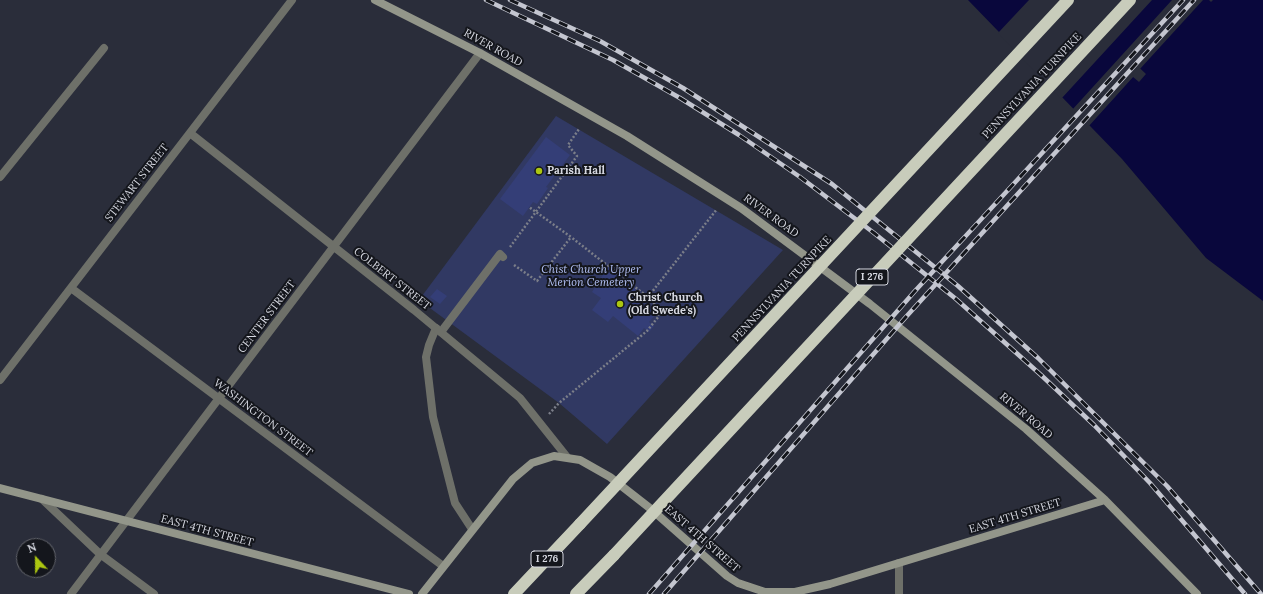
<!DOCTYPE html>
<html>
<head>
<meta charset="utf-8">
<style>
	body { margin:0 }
	#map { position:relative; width:1263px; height:594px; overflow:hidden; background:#2a2d3a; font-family:Lora,serif }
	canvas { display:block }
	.north { position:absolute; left:16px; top:538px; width:40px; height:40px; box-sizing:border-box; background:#14161c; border:1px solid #62646b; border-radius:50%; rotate:338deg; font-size:11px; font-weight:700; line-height:16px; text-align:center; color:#d6d8e1 }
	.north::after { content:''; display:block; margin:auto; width:14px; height:18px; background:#acc611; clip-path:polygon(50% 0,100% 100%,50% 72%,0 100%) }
</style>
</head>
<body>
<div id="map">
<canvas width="1263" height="594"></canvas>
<div class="north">N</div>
</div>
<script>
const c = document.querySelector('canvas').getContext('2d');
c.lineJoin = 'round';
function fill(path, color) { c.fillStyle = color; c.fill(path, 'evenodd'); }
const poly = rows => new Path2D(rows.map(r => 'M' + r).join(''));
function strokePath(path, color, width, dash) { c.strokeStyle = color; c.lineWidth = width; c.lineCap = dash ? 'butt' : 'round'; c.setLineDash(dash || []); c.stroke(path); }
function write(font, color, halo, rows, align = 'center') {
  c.font = font + ' Lora,serif'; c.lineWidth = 4; c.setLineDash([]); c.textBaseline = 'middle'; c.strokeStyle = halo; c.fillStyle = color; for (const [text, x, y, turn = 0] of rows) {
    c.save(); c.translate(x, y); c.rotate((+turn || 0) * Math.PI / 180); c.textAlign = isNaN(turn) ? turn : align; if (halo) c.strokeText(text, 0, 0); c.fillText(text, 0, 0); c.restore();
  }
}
fill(poly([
	[556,116,783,250,607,444,559,403,419,300]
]), '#313963');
fill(poly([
	[968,0,1209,0,1211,2,1213,0,1263,0,1263,301,1206,258,1122,159],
	[1128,57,1146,74,1139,82,1120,66]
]), '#09073c');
fill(poly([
	[1029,0,1152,0,1061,99,998,33],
	[1172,0,1203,0,1139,70,1128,60,1123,66,1134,76,1088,127,1072,110]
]), '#2a2d3a');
fill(poly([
	[546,137,570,155,546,187,548,188,537,204,533,202,523,216,500,199],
	[608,267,636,289,631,295,656,314,649,322,654,326,649,332,644,328,638,336,613,316,608,322,592,310,601,298,592,292],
	[437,289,447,296,440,304,430,297]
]), '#343e77');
strokePath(poly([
	[510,247,577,156,568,145,579,129],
	[514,265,537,281,571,237,529,207],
	[648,297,717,209],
	[549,414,559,403,647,331,659,316,653,301,571,237]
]), '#7b7e89', 2.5, [2, 2]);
strokePath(poly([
	[0,177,104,48],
	[436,328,429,345,426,357,433,417,455,503,472,529],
	[441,332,500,254,503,257],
	[899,563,899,594]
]), '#6e7069', 8);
strokePath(poly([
	[190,133,414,310,520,398,567,457],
	[71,288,443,566],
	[0,380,292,0],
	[42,499,100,554,154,594],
	[71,594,480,53]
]), '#6e7069', 8);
strokePath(poly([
	[375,0,480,53,627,136,741,208,870,304,1026,429,1105,500,1197,594],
	[0,488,409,594],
	[422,594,513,479,532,463,554,456,580,460,610,477,651,509,727,576,738,583,765,592,795,592,830,584,1105,500]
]), '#93968a', 8);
strokePath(poly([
	[514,594,580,524],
	[576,594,614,555]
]), '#c8ccbb', 12);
const rail = poly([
	[486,0,613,60,680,98,739,135,800,177,874,233,956,299,1041,375,1094,425,1150,483,1245,594],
	[510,0,600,41,683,88,832,184,958,286,1038,358,1167,486,1261,594],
	[649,594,915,291,1183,0],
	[664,594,905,318,1194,0]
]);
strokePath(rail, '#c4c6d0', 4.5);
strokePath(rail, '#14161c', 3, [9]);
strokePath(poly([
	[580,524,1068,0],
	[614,555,1130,0]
]), '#c8ccbb', 12);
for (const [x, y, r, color] of [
	[539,171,4,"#acc611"],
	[620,304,4,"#acc611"]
]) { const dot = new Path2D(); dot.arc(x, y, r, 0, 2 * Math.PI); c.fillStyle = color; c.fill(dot); strokePath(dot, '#14161c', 1.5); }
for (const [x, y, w] of [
	[872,277,32],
	[547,559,32]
]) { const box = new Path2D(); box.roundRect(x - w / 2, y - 8, w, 16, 3); c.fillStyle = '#14161c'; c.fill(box); strokePath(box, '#d6d8e1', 1); }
write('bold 10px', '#d6d8e1', null, [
	["I 276",872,277],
	["I 276",547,559]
]);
write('11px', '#d6d8e1', '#14161c', [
	["RIVER ROAD",493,48,29],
	["PENNSYLVANIA TURNPIKE",1032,86,-47],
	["STEWART STREET",137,183,-52],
	["RIVER ROAD",771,216,36],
	["COLBERT STREET",392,279,38],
	["PENNSYLVANIA TURNPIKE",782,289,-47],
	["CENTER STREET",267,317,-53],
	["RIVER ROAD",1026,416,40],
	["WASHINGTON STREET",263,418,37],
	["EAST 4TH STREET",1015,516,-17],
	["EAST 4TH STREET",207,531,15],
	["EAST 4TH STREET",702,539,41]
]);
write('bold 11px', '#d6d8e1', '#14161c', [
	["Parish Hall",547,171],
	["Christ Church",628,298],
	["(Old Swede's)",628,311]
], 'left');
write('italic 11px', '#b3c1f6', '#14161c', [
	["Chist Church Upper",591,270],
	["Merion Cemetery",591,283]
]);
</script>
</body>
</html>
